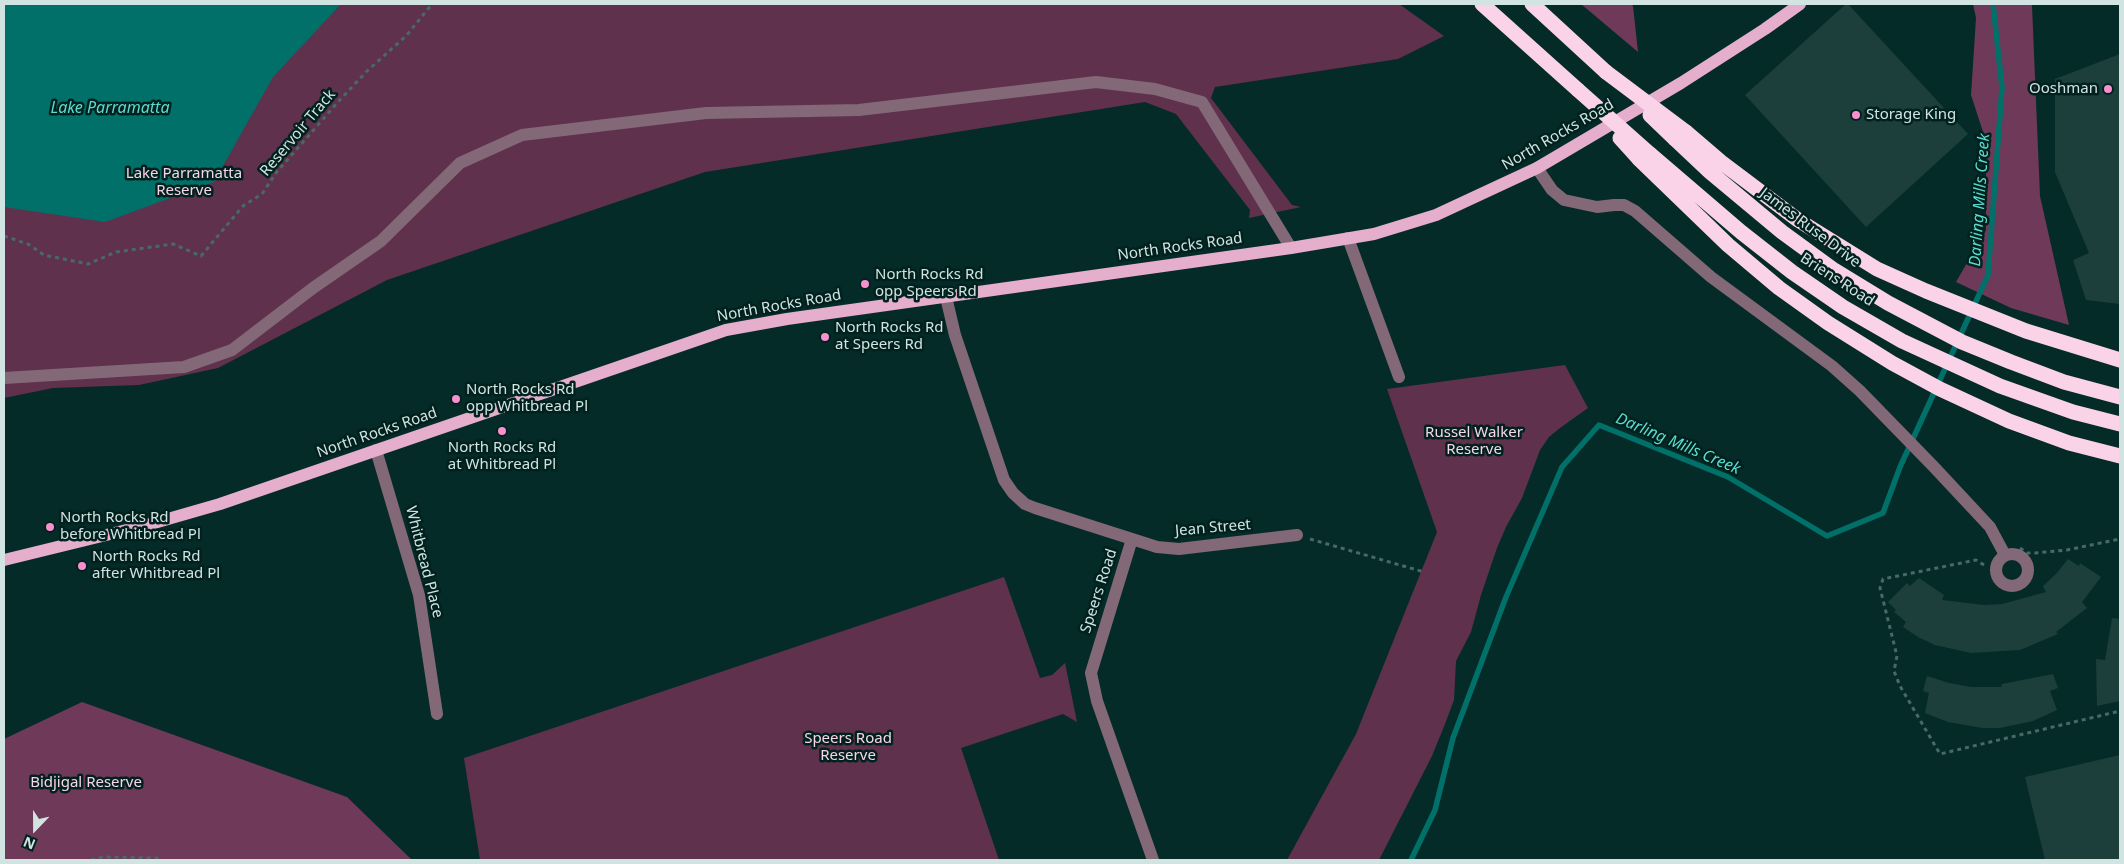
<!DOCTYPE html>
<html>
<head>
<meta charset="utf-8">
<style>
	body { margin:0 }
	#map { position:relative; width:2124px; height:864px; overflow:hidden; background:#052b28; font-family:"Noto Sans",sans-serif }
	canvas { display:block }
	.frame { position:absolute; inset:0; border:5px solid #d1e4e2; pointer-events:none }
	.north { position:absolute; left:10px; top:804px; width:50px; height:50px; -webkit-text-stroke:4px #00211e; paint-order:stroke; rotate:202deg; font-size:14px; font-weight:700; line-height:20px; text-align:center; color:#d1e4e2 }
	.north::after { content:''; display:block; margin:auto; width:18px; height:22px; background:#d1e4e2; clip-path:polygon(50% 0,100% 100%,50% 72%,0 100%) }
</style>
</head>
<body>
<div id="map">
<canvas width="2124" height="864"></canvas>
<div class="frame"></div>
<div class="north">N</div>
</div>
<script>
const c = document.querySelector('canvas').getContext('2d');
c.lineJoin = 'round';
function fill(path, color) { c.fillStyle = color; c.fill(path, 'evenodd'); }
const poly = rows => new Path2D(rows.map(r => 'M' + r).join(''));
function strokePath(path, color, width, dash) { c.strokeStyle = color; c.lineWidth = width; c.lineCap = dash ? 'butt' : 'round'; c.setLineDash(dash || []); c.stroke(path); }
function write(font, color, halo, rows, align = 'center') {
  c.font = font + ' "Noto Sans",sans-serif'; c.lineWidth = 5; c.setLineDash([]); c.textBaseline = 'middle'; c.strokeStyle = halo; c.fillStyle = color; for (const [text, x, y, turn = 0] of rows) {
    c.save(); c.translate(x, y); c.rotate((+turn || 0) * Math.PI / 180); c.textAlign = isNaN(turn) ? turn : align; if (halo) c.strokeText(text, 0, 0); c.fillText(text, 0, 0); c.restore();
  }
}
fill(poly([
	[4,4,1399,4,1444,36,1398,59,1215,87,1211,98,1292,205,1301,207,1249,218,1250,210,1176,114,1145,102,705,172,387,280,218,368,139,385,53,388,4,398],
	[1565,365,1588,408,1560,428,1549,437,1540,450,1522,498,1506,527,1497,548,1481,595,1471,632,1456,661,1454,700,1445,724,1432,756,1379,860,1287,860,1356,734,1437,532,1387,389],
	[1004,577,1040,678,1052,675,1065,663,1077,722,1063,714,961,748,999,860,480,860,464,758]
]), '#5f314c');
fill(poly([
	[1581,4,1631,4,1633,6,1638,52],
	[1973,4,2031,4,2032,6,2040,196,2069,325,2011,308,1956,282,1986,230,1986,141,1971,95,1976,18],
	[82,702,347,797,412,860,4,860,4,739]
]), '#6f3959');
fill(poly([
	[4,4,341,4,273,77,214,182,105,222,4,207]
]), '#007069');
strokePath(poly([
	[1411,860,1435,810,1453,738,1506,597,1562,467,1599,425,1728,477,1827,536,1883,513,1900,467,1988,275,2002,88,1993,4]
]), '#007069', 5.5);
fill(poly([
	[1846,4,1848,4,1968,134,1866,227,1745,95],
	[2120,54,2120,304,2086,300,2073,260,2089,253,2055,172,2055,79],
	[2068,559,2079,566,2080,563,2101,577,2082,602,2087,608,2056,632,2058,634,2020,650,1971,653,1935,645,1918,637,1903,627,1906,622,1894,612,1896,610,1888,602,1907,583,1910,586,1919,578,1944,595,1942,600,1984,605,2002,604,2046,592,2043,586,2056,574],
	[2112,618,2120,619,2120,701,2097,706,2096,659,2105,660],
	[2053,674,2058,688,2050,691,2057,710,2033,721,2000,728,1982,728,1948,722,1925,713,1929,693,1923,691,1927,676,1949,683,1971,687,2001,687,2002,684],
	[2120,755,2120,860,2045,860,2025,777]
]), '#1c3f3c');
strokePath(poly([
	[4,236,28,244,44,255,88,264,116,252,173,244,201,256,243,206,262,194,276,173,338,102,366,72,406,36,432,4],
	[1310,539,1424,572],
	[2020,548,2027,553,2035,553,2067,550,2120,539],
	[1984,565,1976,560,1883,579,1880,588,1897,656,1894,671,1900,686,1940,754,2120,711],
	[91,860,103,857,156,858,162,860]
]), '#496966', 3, [4, 4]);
strokePath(poly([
	[1537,168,1552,190,1564,200,1597,207,1614,205,1624,205,1635,211,1711,277,1832,366,1860,391,1934,467,1990,527,2005,555],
	[1348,238,1399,377],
	[946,297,955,335,1004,480,1013,493,1025,504,1035,508,1132,539,1091,673,1097,701,1153,860],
	[4,378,184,367,232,350,313,288,381,241,460,163,522,135,706,113,859,110,1096,82,1155,89,1202,102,1291,248],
	[376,450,419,595,437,714],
	[1132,539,1157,547,1179,549,1297,535],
	'1996 570a16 16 0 1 1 32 0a16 16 0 1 1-32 0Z'
]), '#836977', 12);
strokePath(poly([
	[4,560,147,525,220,504,726,330,787,319,1291,248,1374,234,1436,215,1537,168,1681,83,1765,29,1800,4]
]), '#e4aecc', 12);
strokePath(poly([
	[1482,4,1578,90],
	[1532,4,1606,72],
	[1686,132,1721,162,1798,220,1877,269,1926,291,2026,331,2120,360],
	[1675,139,1710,172,1782,232,1834,270,1888,303,1962,342,2011,362,2064,382,2120,397],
	[1650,154,1741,232,1792,272,1843,307,1902,341,2000,386,2073,412,2120,424],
	[1639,159,1728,245,1779,288,1828,323,1892,363,1940,389,2009,421,2069,443,2120,456]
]), '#fad3e8', 15);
strokePath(poly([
	[1606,72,1686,132],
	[1578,90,1650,154],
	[1650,115,1675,139],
	[1620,138,1639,159]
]), '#fad3e8', 15);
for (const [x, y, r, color] of [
	[2108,89,5,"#f790cd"],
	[1856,115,5,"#f790cd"],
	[865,284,5,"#f790cd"],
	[825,337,5,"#f790cd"],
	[456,399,5,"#f790cd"],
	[502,431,5,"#f790cd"],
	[50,527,5,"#f790cd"],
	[82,566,5,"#f790cd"]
]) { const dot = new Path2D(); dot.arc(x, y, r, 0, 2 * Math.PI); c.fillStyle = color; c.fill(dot); strokePath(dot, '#00211e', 2); }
write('15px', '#d1e4e2', '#00211e', [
	["Ooshman",2098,89,"right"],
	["Storage King",1866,115],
	["North Rocks Rd",875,275],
	["opp Speers Rd",875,292],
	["North Rocks Rd",835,328],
	["at Speers Rd",835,345],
	["North Rocks Rd",466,390],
	["opp Whitbread Pl",466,407],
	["North Rocks Rd",502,448,"center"],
	["at Whitbread Pl",502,465,"center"],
	["North Rocks Rd",60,518],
	["before Whitbread Pl",60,535],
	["North Rocks Rd",92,557],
	["after Whitbread Pl",92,574]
], 'left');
write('15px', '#d1e4e2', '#00211e', [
	["Reservoir Track",298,133,-50],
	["North Rocks Road",1558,135,-30],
	["James Ruse Drive",1810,228,37],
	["North Rocks Road",1180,247,-8],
	["Briens Road",1837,280,33],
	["North Rocks Road",779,306,-10],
	["North Rocks Road",377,433,-19],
	["Jean Street",1213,528,-5],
	["Whitbread Place",424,562,76],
	["Speers Road",1099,591,-72]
]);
write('15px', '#f8d5e8', '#00211e', [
	["Lake Parramatta",184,174],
	["Reserve",184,191],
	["Russel Walker",1474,433],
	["Reserve",1474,450],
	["Speers Road",848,739],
	["Reserve",848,756],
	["Bidjigal Reserve",86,783]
]);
write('italic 16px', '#5addd1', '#00211e', [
	["Lake Parramatta",110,108],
	["Darling Mills Creek",1980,200,-86],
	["Darling Mills Creek",1678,444,23]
]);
</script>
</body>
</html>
